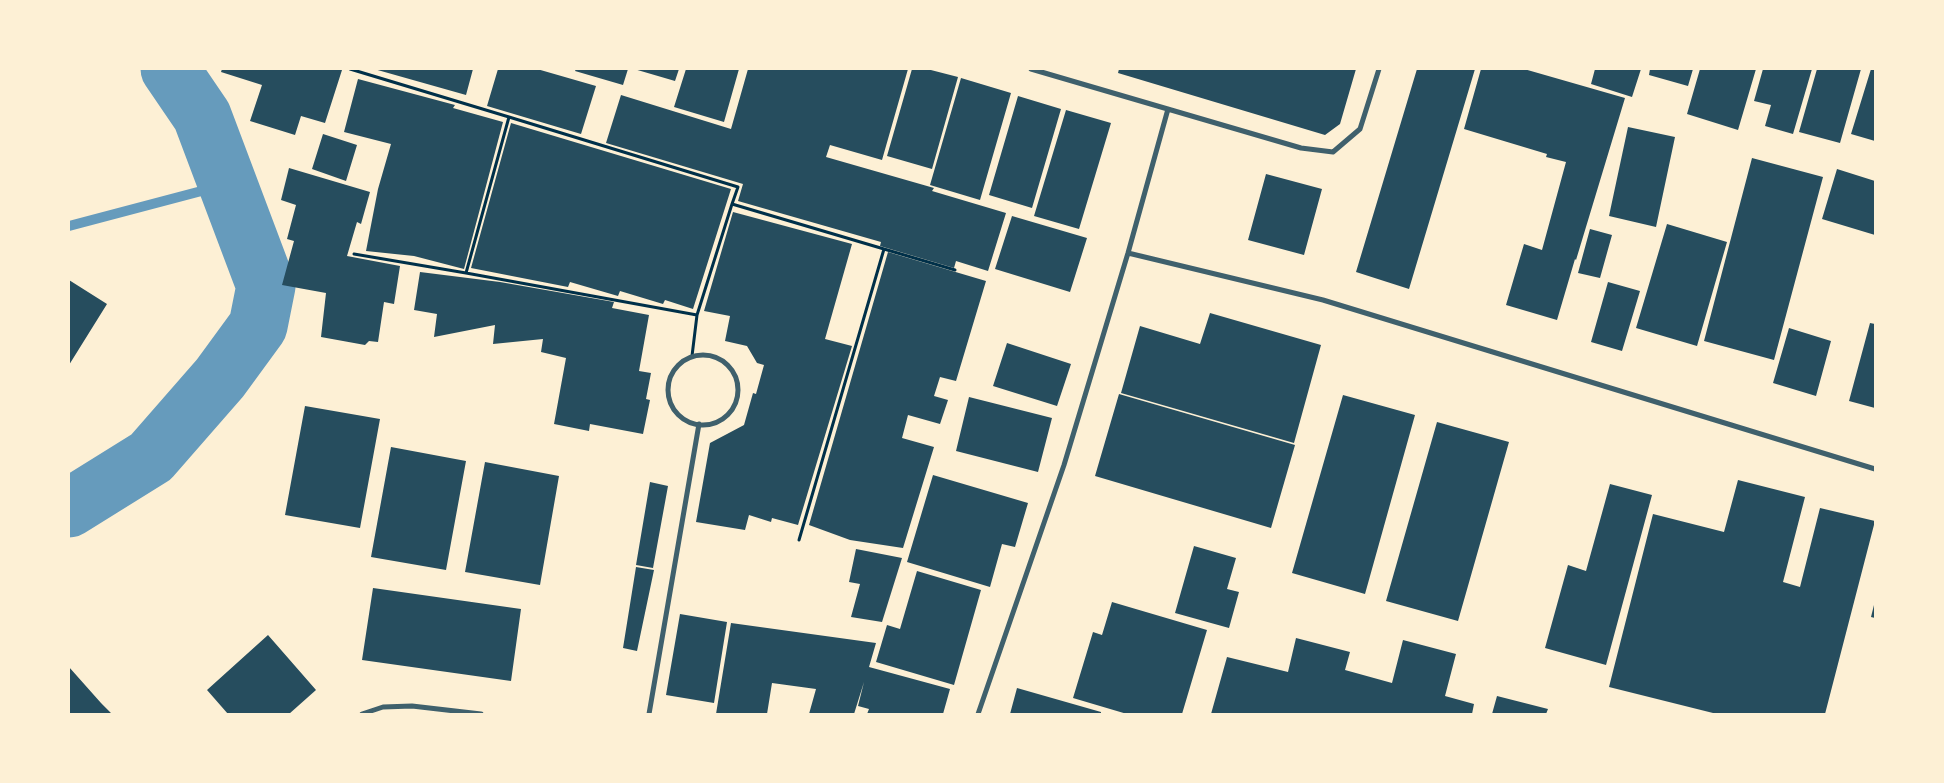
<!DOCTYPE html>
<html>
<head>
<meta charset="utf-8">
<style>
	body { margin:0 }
	#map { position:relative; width:1944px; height:783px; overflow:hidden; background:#fdf0d5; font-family:"Fira Sans",sans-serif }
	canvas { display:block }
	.frame { position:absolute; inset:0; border:70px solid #fdf0d5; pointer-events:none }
</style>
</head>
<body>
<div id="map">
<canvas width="1944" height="783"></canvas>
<div class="frame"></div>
</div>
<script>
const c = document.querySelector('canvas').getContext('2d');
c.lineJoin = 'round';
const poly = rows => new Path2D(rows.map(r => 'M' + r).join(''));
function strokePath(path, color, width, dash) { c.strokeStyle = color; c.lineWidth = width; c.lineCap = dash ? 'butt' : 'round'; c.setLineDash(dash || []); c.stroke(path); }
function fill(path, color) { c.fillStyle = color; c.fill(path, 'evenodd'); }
strokePath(poly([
	[69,226,228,184]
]), '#669bbc', 10);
strokePath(poly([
	[69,508,151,457,220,378,258,326,266,286,202,116,170,69]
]), '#669bbc', 59);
fill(poly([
	[222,69,338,69,342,70,325,123,301,116,295,135,250,121,262,85,221,72],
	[374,69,473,69,466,95],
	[498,69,537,69,596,86,581,134,487,106],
	[576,69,628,69,623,85,575,71],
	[634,69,679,69,675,81],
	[686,69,739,69,724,122,674,107],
	[748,69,908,69,882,160,830,145,826,157,934,188,932,191,1006,213,988,271,956,261,954,268,880,246,881,242,738,201,743,184,606,143,621,95,731,129],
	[912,69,927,69,958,77,932,169,887,156],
	[1119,69,1356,69,1340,124,1325,135,1118,73],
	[1417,69,1475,69,1409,289,1356,272],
	[1481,69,1524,69,1625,98,1576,260,1575,259,1557,320,1506,305,1524,244,1542,250,1566,162,1546,157,1547,154,1464,129],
	[1595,69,1641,69,1632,97,1591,84],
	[1650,69,1693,69,1688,86,1649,75],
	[1700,69,1756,69,1738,130,1687,114],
	[1763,69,1812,69,1793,134,1765,126,1771,105,1754,101],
	[1817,69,1861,69,1840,143,1799,132],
	[1871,69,1875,69,1875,141,1851,134],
	[961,78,1011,93,980,200,930,185],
	[358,79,455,105,453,108,503,122,464,269,414,256,366,251,378,189,391,144,344,132],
	[1018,96,1061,109,1032,208,989,195],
	[1066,110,1111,123,1079,229,1034,216],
	[511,123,731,189,693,309,665,300,663,304,620,291,618,296,570,282,568,287,471,268],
	[1628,127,1675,137,1656,227,1609,216],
	[323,134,357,145,346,181,312,169],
	[1752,158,1823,177,1774,360,1704,341],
	[289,168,370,192,361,224,357,222,347,256,400,266,394,304,384,302,378,342,369,341,365,345,321,337,326,293,282,285,294,241,287,239,296,205,281,200],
	[1837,169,1875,181,1875,235,1822,219],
	[1266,174,1322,189,1304,255,1248,240],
	[733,212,852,244,825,339,852,346,798,525,772,518,771,522,749,515,745,530,696,522,710,443,744,425,753,393,756,394,764,365,757,363,747,346,725,341,730,316,704,311],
	[1012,216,1087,238,1070,292,995,269],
	[1667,224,1727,242,1697,346,1636,328],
	[1590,229,1612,235,1600,278,1578,273],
	[888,252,986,281,956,381,940,377,934,396,948,400,940,424,908,415,902,438,934,447,903,548,850,540,809,525],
	[420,272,500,282,614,302,612,308,649,315,639,371,651,373,646,399,650,400,643,434,590,424,589,431,554,424,566,358,541,352,543,339,493,344,495,325,434,337,437,314,414,310],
	[69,280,107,304,69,365],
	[1608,282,1640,291,1622,351,1591,342],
	[1210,313,1321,345,1294,443,1121,393,1140,326,1200,344],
	[1870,323,1875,324,1875,408,1849,401],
	[1789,328,1831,341,1816,396,1773,383],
	[1007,343,1071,364,1057,406,993,386],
	[1119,394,1295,445,1271,528,1095,476],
	[1343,395,1415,415,1365,594,1292,573],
	[969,397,1052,418,1038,472,956,451],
	[305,406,380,419,360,528,285,515],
	[1437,422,1509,442,1458,621,1386,601],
	[391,447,466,461,446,570,371,557],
	[485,462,559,476,540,585,465,572],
	[933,475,1028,503,1015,547,1002,544,990,587,907,562],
	[1738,480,1805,497,1783,582,1800,587,1820,508,1875,521,1825,714,1717,714,1609,687,1653,514,1724,532],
	[650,482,668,486,653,568,636,565],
	[1610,484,1652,495,1606,665,1545,648,1568,565,1586,571],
	[1194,546,1236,558,1227,589,1239,592,1229,628,1175,613],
	[856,549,902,558,882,622,851,617,860,584,849,582],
	[636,567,654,570,637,651,623,648],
	[917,571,981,590,954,685,876,662,887,625,900,629],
	[373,588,521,609,511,681,362,660],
	[1875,601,1875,618,1871,617],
	[1112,602,1207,630,1182,714,1127,714,1073,698,1093,632,1102,635],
	[680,614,727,622,714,703,666,695],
	[731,623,876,643,869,667,950,689,943,714,867,714,869,709,858,706,864,682,854,714,809,714,816,689,772,683,767,714,716,714],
	[268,635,316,690,289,714,228,714,207,690],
	[1296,638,1350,652,1345,670,1392,683,1403,640,1456,654,1445,696,1474,704,1472,714,1211,714,1227,657,1288,672],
	[69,667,101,703,112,714,69,714],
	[1017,688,1101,712,1101,714,1010,714],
	[1497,696,1548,709,1546,714,1492,714]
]), '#264d5e');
strokePath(poly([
	[350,69,509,117],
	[732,204,697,315,466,273,509,117,738,187,732,204,884,249,799,540],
	[884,249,955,270],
	[354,254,466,273],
	[692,356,697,315]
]), '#003049', 3);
strokePath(poly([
	[1031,69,1301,148,1333,152,1360,129,1379,69],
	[1128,253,1323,300,1875,469],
	'668 390a35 35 0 1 1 70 0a35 35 0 1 1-70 0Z',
	[362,714,383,707,412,706,481,714],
	[649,714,699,424],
	[978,714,1064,465,1128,253,1168,109]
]), '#3f606c', 5);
</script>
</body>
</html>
